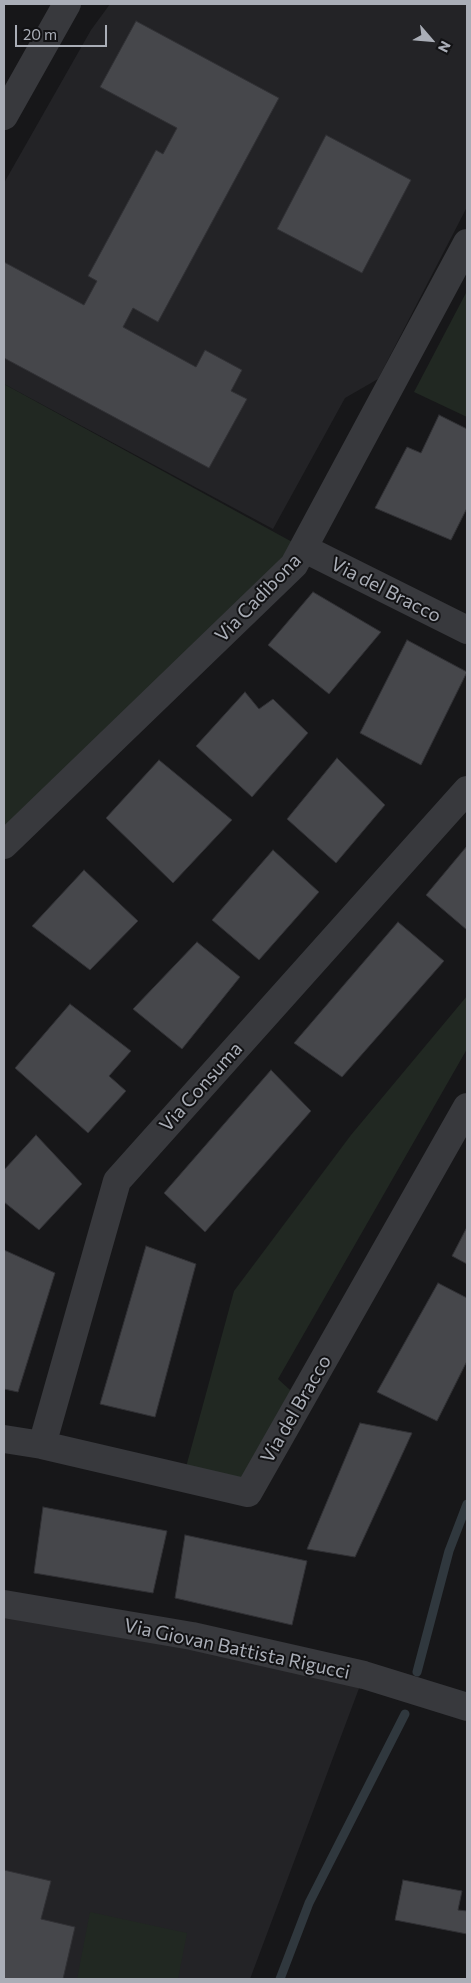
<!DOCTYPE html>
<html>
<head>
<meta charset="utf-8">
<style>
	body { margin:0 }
	#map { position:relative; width:471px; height:1983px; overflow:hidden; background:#171719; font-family:Commissioner,sans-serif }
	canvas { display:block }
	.frame { position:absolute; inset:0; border:5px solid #aaaeb7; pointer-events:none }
	.north { position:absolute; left:406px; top:15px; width:50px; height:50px; -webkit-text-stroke:4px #121214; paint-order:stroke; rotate:117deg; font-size:14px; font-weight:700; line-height:20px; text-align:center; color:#aaaeb7 }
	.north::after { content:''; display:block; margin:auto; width:18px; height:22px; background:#aaaeb7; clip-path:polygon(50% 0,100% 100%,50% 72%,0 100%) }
	.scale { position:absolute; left:15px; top:25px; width:92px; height:22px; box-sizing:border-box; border:2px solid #aaaeb7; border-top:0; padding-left:6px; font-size:15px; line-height:18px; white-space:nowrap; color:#aaaeb7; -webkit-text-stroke:4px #121214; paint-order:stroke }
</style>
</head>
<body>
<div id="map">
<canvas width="471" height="1983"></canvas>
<div class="frame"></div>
<div class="north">N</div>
<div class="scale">20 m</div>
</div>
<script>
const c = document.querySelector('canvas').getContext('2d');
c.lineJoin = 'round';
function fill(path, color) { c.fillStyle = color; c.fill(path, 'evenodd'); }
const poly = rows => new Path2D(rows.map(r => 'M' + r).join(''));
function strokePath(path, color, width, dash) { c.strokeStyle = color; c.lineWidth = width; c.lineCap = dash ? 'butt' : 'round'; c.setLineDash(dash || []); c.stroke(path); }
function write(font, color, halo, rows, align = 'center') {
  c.font = font + ' Commissioner,sans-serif'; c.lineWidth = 4; c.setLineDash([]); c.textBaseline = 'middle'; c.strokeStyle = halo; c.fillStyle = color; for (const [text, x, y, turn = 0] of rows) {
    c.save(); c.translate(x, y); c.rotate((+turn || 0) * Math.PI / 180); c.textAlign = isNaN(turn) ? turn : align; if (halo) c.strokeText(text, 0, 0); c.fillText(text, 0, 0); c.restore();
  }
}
fill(poly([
	[110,4,467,4,467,207,378,379,345,398,273,529,4,384,4,183,91,30],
	[4,1604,364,1675,250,1979,4,1979]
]), '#232326');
fill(poly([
	[467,291,467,417,414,392],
	[4,384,305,549,4,845],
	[467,996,467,1049,278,1379,301,1400,248,1493,183,1478,234,1291,351,1135],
	[90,1912,187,1933,178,1979,77,1979]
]), '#212822');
strokePath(poly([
	[417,1672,449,1551,467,1504],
	[280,1979,309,1903,405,1714]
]), '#30383e', 9);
const building = poly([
	[136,21,279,98,158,322,133,308,123,327,196,367,205,350,242,370,231,391,247,399,209,468,4,358,4,262,84,305,97,281,88,276,156,150,163,154,177,128,100,87,136,21],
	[326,135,411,180,362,273,277,229,326,135],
	[439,415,467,429,467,508,451,540,375,508,407,447,421,453,439,415],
	[313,592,381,632,329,694,268,645,313,592],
	[407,640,467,672,421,765,360,733,407,640],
	[245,692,259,709,273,699,308,733,252,797,196,746,245,692],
	[337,758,385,805,336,863,287,819,337,758],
	[159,760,232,820,173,883,106,818,159,760],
	[467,846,467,930,426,895,467,846],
	[273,850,319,892,259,960,212,920,273,850],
	[84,870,138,921,90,970,32,926,84,870],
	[398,922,444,961,342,1077,294,1043,398,922],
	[197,942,240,977,182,1049,133,1009,197,942],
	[70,1004,131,1051,109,1076,126,1091,88,1133,15,1068,70,1004],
	[271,1070,311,1111,205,1232,164,1193,271,1070],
	[36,1135,82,1184,39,1230,4,1202,4,1170,36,1135],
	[467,1227,467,1264,452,1256,467,1227],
	[146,1246,196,1264,155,1417,100,1404,146,1246],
	[4,1250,55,1273,18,1392,4,1389,4,1250],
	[438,1283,467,1298,467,1361,437,1421,377,1392,438,1283],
	[360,1423,412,1433,355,1557,307,1549,360,1423],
	[43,1507,167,1531,153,1593,34,1573,43,1507],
	[185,1535,307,1561,292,1625,175,1598,185,1535],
	[4,1870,51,1881,41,1919,75,1927,63,1979,4,1979,4,1870],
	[403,1880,462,1891,458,1910,467,1911,467,1934,395,1920,403,1880]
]);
fill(building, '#46474b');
strokePath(building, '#313135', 1);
strokePath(poly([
	[4,116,67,4],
	[305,549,467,630],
	[4,845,294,565,467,243],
	[4,1439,42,1445,248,1493,467,1107],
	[42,1445,117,1181,467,790],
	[4,1604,192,1636,364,1675,467,1707]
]), '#38393d', 28);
write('19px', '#aaaeb7', '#121214', [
	["Via del Bracco",386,590,27],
	["Via Cadibona",258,598,-46],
	["Via Consuma",201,1087,-48],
	["Via del Bracco",296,1409,-60],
	["Via Giovan Battista Rigucci",237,1649,12]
]);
</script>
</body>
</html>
